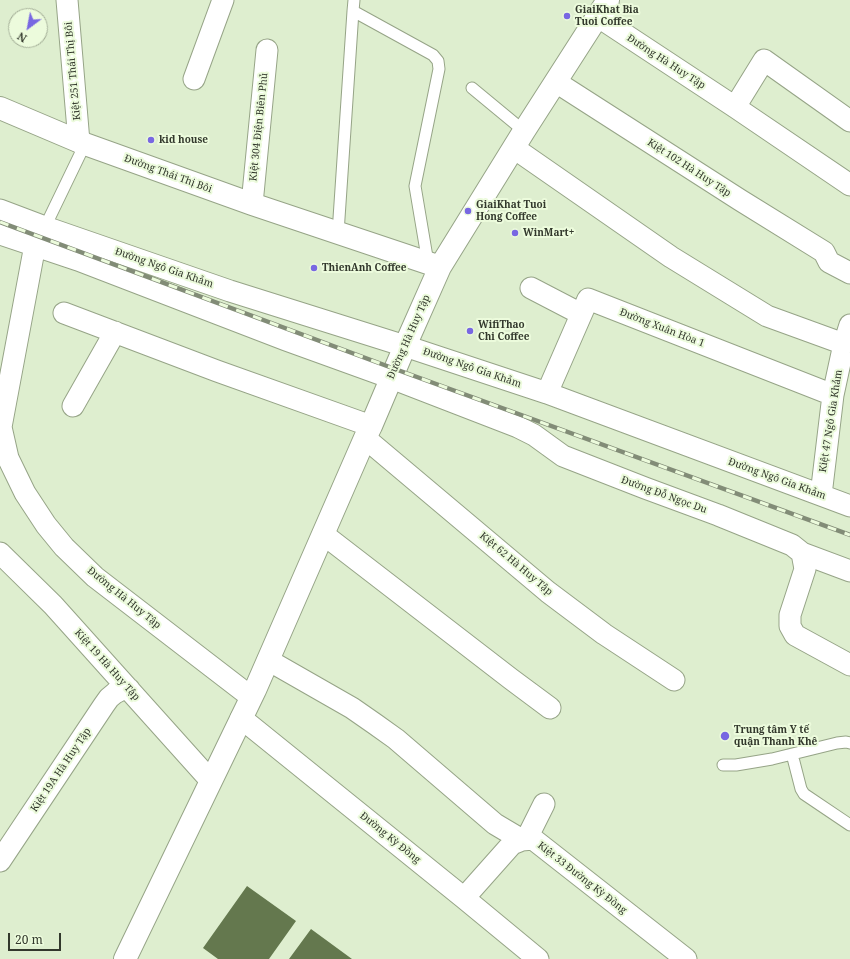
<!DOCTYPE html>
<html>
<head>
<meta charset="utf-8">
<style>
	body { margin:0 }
	#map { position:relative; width:850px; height:959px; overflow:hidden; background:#deeecf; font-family:"Noto Serif",serif }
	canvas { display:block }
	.north { position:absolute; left:8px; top:8px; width:40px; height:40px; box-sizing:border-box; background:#ecfbdc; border:1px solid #a2ad96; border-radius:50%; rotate:212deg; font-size:11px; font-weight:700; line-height:16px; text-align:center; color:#32382c }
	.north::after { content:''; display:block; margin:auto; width:14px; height:18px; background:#7867e2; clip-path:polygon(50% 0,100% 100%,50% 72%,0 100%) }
	.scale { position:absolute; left:8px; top:933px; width:53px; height:18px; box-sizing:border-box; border:2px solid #32382c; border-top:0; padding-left:5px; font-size:12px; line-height:14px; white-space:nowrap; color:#32382c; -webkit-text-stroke:3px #ecfbdc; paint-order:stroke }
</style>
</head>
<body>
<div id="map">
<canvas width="850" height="959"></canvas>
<div class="north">N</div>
<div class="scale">20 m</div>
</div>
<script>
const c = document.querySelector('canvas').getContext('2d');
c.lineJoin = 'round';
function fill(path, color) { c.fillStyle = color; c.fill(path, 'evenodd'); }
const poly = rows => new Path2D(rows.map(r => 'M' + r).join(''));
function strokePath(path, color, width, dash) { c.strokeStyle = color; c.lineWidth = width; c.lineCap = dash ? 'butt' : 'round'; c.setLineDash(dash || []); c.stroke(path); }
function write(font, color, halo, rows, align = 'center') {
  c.font = font + ' "Noto Serif",serif'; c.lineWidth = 4; c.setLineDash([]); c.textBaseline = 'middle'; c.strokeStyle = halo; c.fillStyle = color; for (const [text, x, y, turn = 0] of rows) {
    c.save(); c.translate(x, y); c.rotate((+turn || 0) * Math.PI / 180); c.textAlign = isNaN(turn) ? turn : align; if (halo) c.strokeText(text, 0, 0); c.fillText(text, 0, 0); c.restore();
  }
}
fill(poly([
	[247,886,296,921,269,959,218,959,203,948],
	[311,929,352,959,289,959]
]), '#64784e');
const service = poly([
	[354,0,353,11,433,55,438,61,439,69,415,186,428,263],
	[472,88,524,131],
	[45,227,85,144],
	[338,233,353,11],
	[792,754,801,789,804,794,850,825],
	[723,765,736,765,772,759,837,743,846,742,850,743]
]);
const minor = poly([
	[67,0,79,142],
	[597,16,735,107,850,185],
	[194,79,223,0],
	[556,82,740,200,824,252,829,262,850,273],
	[735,107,764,60,850,121],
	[514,148,671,257,767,316,844,344],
	[252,204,267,50],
	[0,210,45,227,230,291,405,346,547,393,850,506],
	[0,234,78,260,286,340,391,378,518,427,534,435,563,456,645,488,718,515,792,545,802,553,805,569,790,615,790,626,795,635,850,665],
	[35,245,1,427,8,458,25,493,46,525,64,547,95,577,251,697],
	[531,288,581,314],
	[64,313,217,371,371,426],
	[547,393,588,299,833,395],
	[73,406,115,332],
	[365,438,548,592,604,634,674,680],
	[821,495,833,395,844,344,850,325],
	[323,534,511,679,550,708],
	[0,553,53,605,211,781],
	[802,553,850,571],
	[268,660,352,708,375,724,396,739,495,824,522,840],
	[241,718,464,898,538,959],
	[529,839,529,834,544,804],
	[0,861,104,705,109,698,115,693,121,690,129,689],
	[464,898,512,844,522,840,533,839,686,959]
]);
const tertiary = poly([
	[0,108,85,144,252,204,440,267],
	[125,959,255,690,365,438,371,426,405,346,440,267,524,131,608,0]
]);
strokePath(service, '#96a487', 13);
strokePath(minor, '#96a487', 23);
strokePath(tertiary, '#96a487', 24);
strokePath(service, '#fff', 11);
strokePath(minor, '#fff', 21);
strokePath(tertiary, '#fff', 22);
const rail = poly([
	[0,222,395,369,850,535]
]);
strokePath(rail, '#828c77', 4.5);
strokePath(rail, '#ecfbdc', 3, [9]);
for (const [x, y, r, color] of [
	[567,16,4,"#7867e2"],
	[151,140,4,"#7867e2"],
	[468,211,4,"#7867e2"],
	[515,233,4,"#7867e2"],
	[314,268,4,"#7867e2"],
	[470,331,4,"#7867e2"],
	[725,736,5,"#7867e2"]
]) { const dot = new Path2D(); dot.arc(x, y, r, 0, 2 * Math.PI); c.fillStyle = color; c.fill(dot); strokePath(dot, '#ecfbdc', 1.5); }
write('bold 10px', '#32382c', '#ecfbdc', [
	["GiaiKhat Bia",575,10],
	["Tuoi Coffee",575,22],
	["kid house",159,140],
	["GiaiKhat Tuoi",476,205],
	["Hong Coffee",476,217],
	["WinMart+",523,233],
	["ThienAnh Coffee",322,268],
	["WifiThao",478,325],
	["Chi Coffee",478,337],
	["Trung tâm Y tế",734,730],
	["quận Thanh Khê",734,742]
], 'left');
write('10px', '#32382c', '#ecfbdc', [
	["Đường Hà Huy Tập",666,62,33],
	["Kiệt 251 Thái Thị Bôi",73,71,-95],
	["Kiệt 304 Điện Biên Phủ",259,127,-84],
	["Kiệt 102 Hà Huy Tập",689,168,33],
	["Đường Thái Thị Bôi",168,174,20],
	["Đường Ngô Gia Khảm",164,268,19],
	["Đường Xuân Hòa 1",662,328,21],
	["Đường Hà Huy Tập",409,337,-66],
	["Đường Ngô Gia Khảm",472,368,19],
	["Kiệt 47 Ngô Gia Khảm",831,421,-81],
	["Đường Ngô Gia Khảm",777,479,20],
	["Đường Đỗ Ngọc Du",664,495,20],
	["Kiệt 62 Hà Huy Tập",516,564,40],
	["Đường Hà Huy Tập",124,598,39],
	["Kiệt 19 Hà Huy Tập",107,665,48],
	["Kiệt 19A Hà Huy Tập",61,770,-56],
	["Đường Kỳ Đồng",390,838,39],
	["Kiệt 33 Đường Kỳ Đồng",582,878,38]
]);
</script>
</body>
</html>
